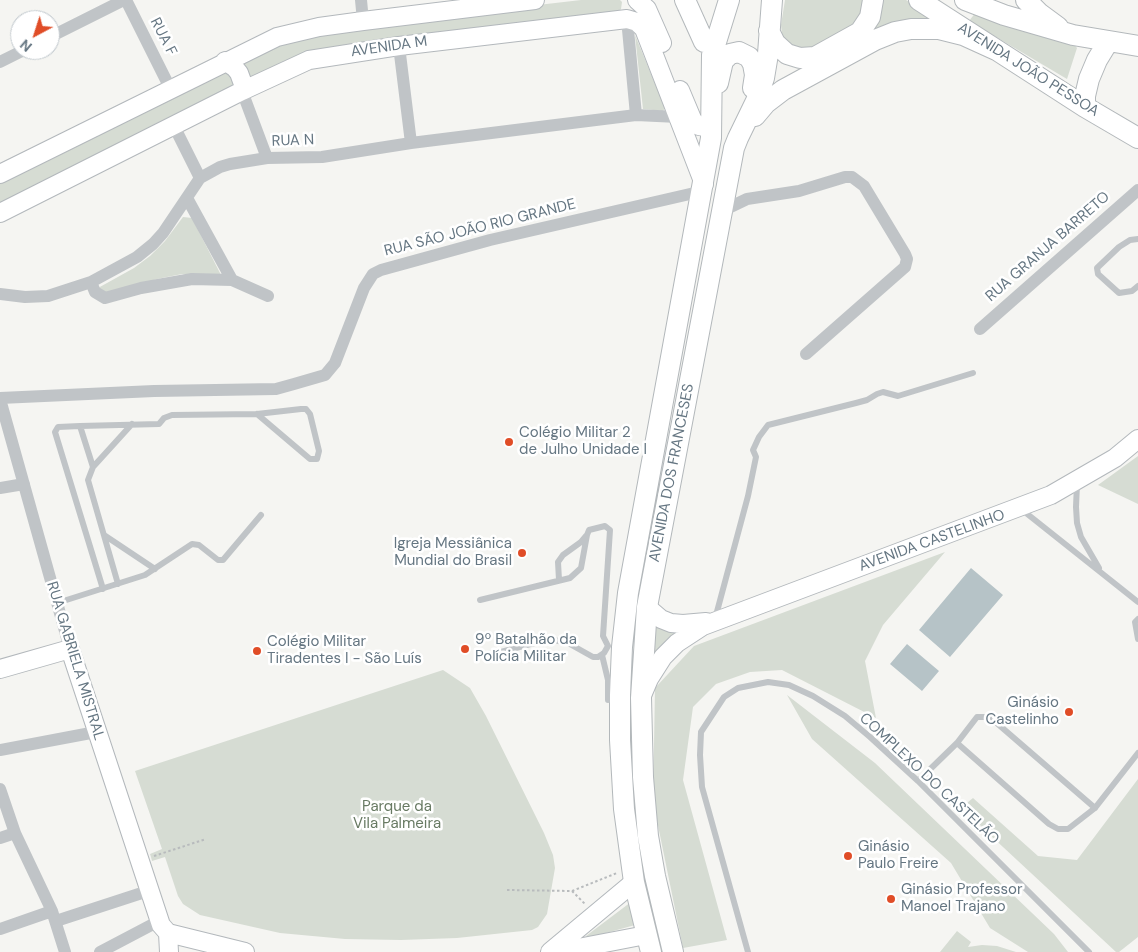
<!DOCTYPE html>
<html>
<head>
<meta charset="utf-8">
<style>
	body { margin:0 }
	#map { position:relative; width:1138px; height:952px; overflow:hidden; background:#f5f5f2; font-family:"DM Sans",sans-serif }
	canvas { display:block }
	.north { position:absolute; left:10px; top:10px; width:50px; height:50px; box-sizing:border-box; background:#fff; border:1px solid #c1c8cd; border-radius:50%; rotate:220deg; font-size:14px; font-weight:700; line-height:20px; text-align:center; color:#657682 }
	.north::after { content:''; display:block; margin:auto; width:18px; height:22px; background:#e04d27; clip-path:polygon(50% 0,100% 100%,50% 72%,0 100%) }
</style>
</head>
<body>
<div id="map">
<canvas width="1138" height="952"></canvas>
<div class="north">N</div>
</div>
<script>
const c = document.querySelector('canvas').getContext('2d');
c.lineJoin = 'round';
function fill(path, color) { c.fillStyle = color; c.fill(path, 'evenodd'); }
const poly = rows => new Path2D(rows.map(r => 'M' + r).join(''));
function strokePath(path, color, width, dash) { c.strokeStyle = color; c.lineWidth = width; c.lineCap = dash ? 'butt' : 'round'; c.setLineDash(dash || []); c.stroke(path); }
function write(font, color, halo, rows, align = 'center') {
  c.font = font + ' "DM Sans",sans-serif'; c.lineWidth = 5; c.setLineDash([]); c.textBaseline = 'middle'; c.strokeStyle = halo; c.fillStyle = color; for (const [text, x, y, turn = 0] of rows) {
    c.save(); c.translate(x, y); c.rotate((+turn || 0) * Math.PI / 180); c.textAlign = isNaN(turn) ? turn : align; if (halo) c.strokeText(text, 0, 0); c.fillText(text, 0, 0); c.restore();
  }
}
fill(poly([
	[581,0,620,0,622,2,621,9,618,13,330,50,247,81,239,64,278,41,323,30],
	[785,0,868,0,858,26,810,50,794,47,786,41,782,34,781,25],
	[883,0,906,0,943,22,868,39,879,18],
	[976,12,1072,42,1077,48,1067,79,969,21],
	[635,35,665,108,663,111,643,109],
	[225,71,230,74,234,83,233,87,0,206,0,181],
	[183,217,192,218,221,275,182,274,157,279,106,295,98,288,134,268,150,256,165,241],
	[1138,456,1138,504,1098,485,1116,472],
	[945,552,883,625,865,661,876,718,782,670,750,672,716,684,693,707,683,780,727,940,683,948,653,801,655,688,694,646],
	[655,623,688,629,653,664],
	[443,670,470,688,486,716,544,833,553,855,555,868,547,914,538,927,532,930,457,938,401,940,345,939,280,933,200,915,183,904,178,896,165,857,152,861,151,857,150,854,162,849,135,771],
	[787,695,875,763,1054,934,1068,952,1028,952,990,928,951,863,812,739],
	[1138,779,1138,937,1119,952,1116,952,989,834,962,807,973,798,1038,856,1077,860],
	[631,902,635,925,588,938,586,936],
	[957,931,971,942,968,947,982,945,997,946,1016,952,940,952]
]), '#d6dcd3');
fill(poly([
	[971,568,1003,595,950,657,919,630],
	[907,644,939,671,922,691,890,664]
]), '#b6c3c7');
const secondary = poly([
	[637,0,647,9,662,43],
	[225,61,235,68,239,73,243,84,242,91],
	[680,90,693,121,699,126,705,127],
	[0,174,277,37,319,27,363,21,535,0],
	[0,213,242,91,309,60,399,46,627,19,637,22,644,29,704,184],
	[647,607,661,619,671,623,683,624,706,622],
	[0,669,70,649,161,925,168,933,245,952],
	[643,693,649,679,663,657,677,643,703,626,1051,495,1115,458,1138,439],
	[168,933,169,952],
	[550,952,634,882],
	[557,952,646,935]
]);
const primary = poly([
	[685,0,704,42],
	[919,0,1085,107,1138,138],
	[965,0,1004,15,1073,35,1138,46],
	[1026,0,1039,13,1058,27],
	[769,31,775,43,787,54,800,58,815,57,860,32,870,17,873,0],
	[718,83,723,61,730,54,739,52,749,57,753,64,755,75,753,88],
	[1085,107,1085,96,1089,79,1097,60,1108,42],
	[755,116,766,103,783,90,875,40,895,32,911,29,939,29,963,35,996,50],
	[651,952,634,882,624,809,620,740,620,695,622,647,628,593,711,138,712,55,729,0],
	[673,952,655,876,648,836,643,777,641,698,647,607,734,148,738,138,756,101,764,78,768,54,772,0]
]);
strokePath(secondary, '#b3b8bc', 20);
strokePath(primary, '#b3b8bb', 22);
strokePath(poly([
	[154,856,206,839],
	[507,890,572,891,586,905],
	[572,891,617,873]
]), '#b8bbbd', 2, [2.5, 2.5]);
strokePath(poly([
	[1138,239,1130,240,1119,247,1097,268,1098,274,1119,293,1132,291,1138,286],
	[80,426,159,424,164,418,172,415,257,414,301,409,306,409,310,414,319,451,317,459,310,459,257,414],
	[93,467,132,424],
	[1077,484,1076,507,1077,523,1081,537,1099,568],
	[1021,509,1138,602],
	[104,535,155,569],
	[559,580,558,562,563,555,581,542,586,536],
	[103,589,55,432,58,427,80,426,93,467,88,480,118,584],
	[480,600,570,578,581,568,587,535,589,530,605,526,610,530,603,636,608,646,604,653,598,657,593,657,568,643,549,639,501,652],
	[57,603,145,575,192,544,199,545,218,560,223,560,261,515],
	[715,619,748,496,756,457,753,450,759,437,768,425,856,403,867,400,877,394,883,392,898,396,973,373],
	[1138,619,1135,622,1138,639],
	[602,655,608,680,608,700],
	[957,743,1049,824,1058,829,1068,829,1095,808],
	[918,781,957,743,977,717,985,717,992,719,1095,808,1138,753],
	[748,952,702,787,700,755,701,732,724,697,738,688,768,682,789,685,813,696,845,716,870,737,918,781,1089,952]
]), '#c0c4c7', 6);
strokePath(poly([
	[126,0,170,88],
	[361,0,363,21],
	[627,19,636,115],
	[50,37,124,0],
	[399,46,411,143],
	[0,62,24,50],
	[242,91,267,158],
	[174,126,200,178],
	[187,198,232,280],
	[722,211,747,199,799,191,845,177,852,177,864,186,905,254,907,259,905,267,806,354],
	[91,282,95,292,105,298,141,288,192,279,232,280,268,296],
	[0,294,25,297,48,296,91,282,137,257,153,244,163,233,200,178,220,167,230,164,267,158,322,157,411,143,636,115,678,117],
	[980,329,1138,190],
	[0,398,154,391,276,389,294,384,325,375,335,363,364,288,373,274,381,270,490,240,703,191],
	[0,399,70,649],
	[0,488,24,484],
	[0,750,96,732],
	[0,789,15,833,52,911,65,952],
	[0,838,15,833],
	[56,921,148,891],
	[0,929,52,911],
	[100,952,159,921]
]), '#c0c4c7', 12);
strokePath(secondary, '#fff', 18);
strokePath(primary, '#fff', 20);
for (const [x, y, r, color] of [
	[509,442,5,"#e04d27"],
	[522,553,5,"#e04d27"],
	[465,649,5,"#e04d27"],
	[257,651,5,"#e04d27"],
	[1069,712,5,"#e04d27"],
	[848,856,5,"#e04d27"],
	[891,899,5,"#e04d27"]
]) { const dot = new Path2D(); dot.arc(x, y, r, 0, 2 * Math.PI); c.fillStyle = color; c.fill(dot); strokePath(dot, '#fff', 2); }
write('15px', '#657682', '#fff', [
	["RUA F",163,37,63],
	["AVENIDA M",389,47,-8],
	["AVENIDA JOÃO PESSOA",1028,70,32],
	["RUA N",293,141,-2],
	["RUA SÃO JOÃO RIO GRANDE",480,228,-14],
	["RUA GRANJA BARRETO",1048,247,-41],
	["AVENIDA DOS FRANCESES",672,473,-79],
	["AVENIDA CASTELINHO",932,541,-20],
	["RUA GABRIELA MISTRAL",75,661,73],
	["COMPLEXO DO CASTELÃO",929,779,43]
]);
write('15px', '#657682', '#fff', [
	["Colégio Militar 2",519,433],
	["de Julho Unidade I",519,450],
	["Igreja Messiânica",512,544,"right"],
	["Mundial do Brasil",512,561,"right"],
	["9º Batalhão da",475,640],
	["Polícia Militar",475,657],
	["Colégio Militar",267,642],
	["Tiradentes I - São Luís",267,659],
	["Ginásio",1059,703,"right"],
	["Castelinho",1059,720,"right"],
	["Ginásio",858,847],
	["Paulo Freire",858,864],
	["Ginásio Professor",901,890],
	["Manoel Trajano",901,907]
], 'left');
write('15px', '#687a63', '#fff', [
	["Parque da",397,807],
	["Vila Palmeira",397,824]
]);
</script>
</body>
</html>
